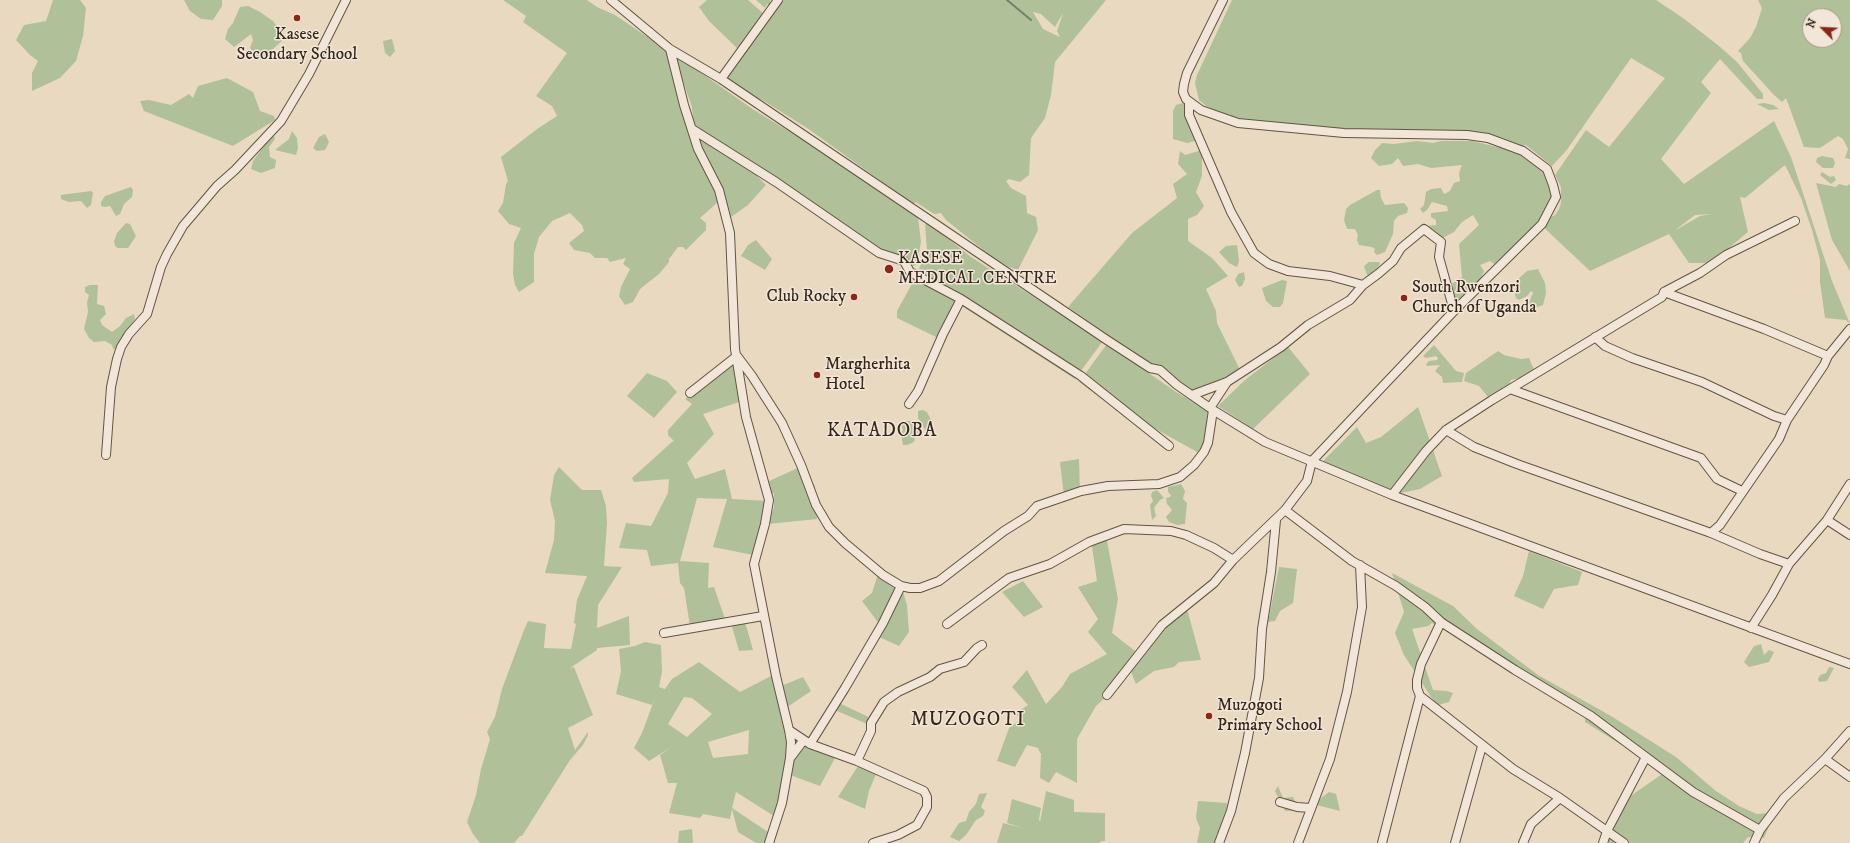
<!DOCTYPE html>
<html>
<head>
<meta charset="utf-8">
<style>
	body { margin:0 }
	#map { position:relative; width:1850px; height:843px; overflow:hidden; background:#ead9c1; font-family:"IM FELL DW Pica",serif }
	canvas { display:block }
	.north { position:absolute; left:1802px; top:8px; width:40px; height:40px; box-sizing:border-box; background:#f1e6d7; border:1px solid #a59a8b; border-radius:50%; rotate:294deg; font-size:11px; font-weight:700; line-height:16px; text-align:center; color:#34271a }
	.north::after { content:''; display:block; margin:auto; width:14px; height:18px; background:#8f2418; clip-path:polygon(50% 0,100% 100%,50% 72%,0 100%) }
</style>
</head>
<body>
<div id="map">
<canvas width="1850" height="843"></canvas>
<div class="north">N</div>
</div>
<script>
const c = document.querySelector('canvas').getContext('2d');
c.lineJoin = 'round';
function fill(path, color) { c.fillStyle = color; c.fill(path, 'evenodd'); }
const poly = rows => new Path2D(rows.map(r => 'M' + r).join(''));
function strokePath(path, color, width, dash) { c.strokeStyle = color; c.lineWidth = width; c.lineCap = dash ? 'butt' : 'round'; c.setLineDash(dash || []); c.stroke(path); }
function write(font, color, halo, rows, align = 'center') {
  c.font = font + ' "IM FELL DW Pica",serif'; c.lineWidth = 3; c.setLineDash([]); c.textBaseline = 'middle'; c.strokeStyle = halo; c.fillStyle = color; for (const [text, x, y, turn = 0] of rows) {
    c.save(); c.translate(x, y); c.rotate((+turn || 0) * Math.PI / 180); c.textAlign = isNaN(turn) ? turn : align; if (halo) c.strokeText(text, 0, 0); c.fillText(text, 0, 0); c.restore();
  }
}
fill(poly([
	[53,0,80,0,86,8,83,36,76,61,60,78,32,91,32,73,38,61,30,55,16,40,24,25,46,21],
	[184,0,222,0,222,6,213,20,201,19,190,11],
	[503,0,587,0,597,7,615,15,667,50,670,62,720,200,700,218,706,223,706,230,686,250,683,247,678,247,669,259,669,262,659,274,640,289,633,302,625,305,619,296,621,287,630,269,623,264,626,258,610,262,607,258,595,258,590,253,574,250,569,243,584,231,582,225,570,213,552,221,539,237,534,254,534,282,519,292,515,285,513,274,514,243,521,228,509,224,498,211,503,203,506,184,508,181,501,157,537,129,557,116,552,106,536,96,567,53,523,22,526,16],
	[707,0,748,0,764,14,740,51,709,21,699,7],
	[756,0,770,0,770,6,767,4,765,8],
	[783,0,1106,0,1055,62,1051,95,1045,118,1031,138,1029,175,1020,182,1009,179,1006,181,1011,188,1026,196,1027,213,1036,217,1038,230,1018,270,1009,267,992,257,946,220,941,213,934,214,916,202,913,204,807,128,764,101,725,81],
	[1033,12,1041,14,1055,27,1063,13,1057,31,1060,37,1043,29],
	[1232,0,1656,0,1683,18,1719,46,1737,62,1763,94,1763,99,1757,99,1720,59,1701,82,1711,93,1661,159,1684,184,1774,121,1791,157,1832,281,1850,324,1846,320,1825,318,1820,282,1820,260,1812,230,1801,198,1785,165,1745,198,1740,197,1748,232,1711,263,1689,263,1669,234,1590,271,1539,223,1555,215,1559,209,1561,203,1561,187,1555,175,1586,130,1609,147,1665,78,1631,58,1566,151,1552,166,1526,145,1522,146,1503,138,1479,134,1357,133,1255,125,1215,111,1205,105,1199,100,1195,83,1197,75],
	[1712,214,1700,216,1674,231,1695,215],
	[1758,0,1850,0,1850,159,1845,158,1848,149,1843,139,1838,136,1820,148,1804,147,1786,98,1782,102,1774,95,1743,61,1741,53,1738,51,1750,38,1756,27,1762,8],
	[1810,16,1834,16,1834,40,1810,40],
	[248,6,260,12,273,21,285,38,261,60,250,48,253,40,251,34,234,47,225,39,228,29,233,23,240,7],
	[392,39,395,51,390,57,385,53,383,41],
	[673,53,754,110,810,144,918,217,921,242,917,264,908,269,900,265,694,128,692,107],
	[227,78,253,92,260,111,274,116,275,120,233,146,144,111,140,101,149,100,171,105,189,94,193,98,198,86],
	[1186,102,1202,139,1187,143,1173,139,1173,111,1176,105],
	[1764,103,1773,105,1779,109,1769,110,1757,104],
	[292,131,297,138,298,148,296,155,275,150,289,139],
	[273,134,275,139,269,147,270,157,276,160,275,168,261,173,251,169,253,161],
	[325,134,329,142,325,150,317,151,313,148,319,137],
	[695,134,752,171,766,185,748,205,731,217,721,188,700,149],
	[1417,141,1433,143,1441,141,1472,141,1506,149,1525,154,1547,174,1553,201,1541,219,1516,246,1494,264,1490,261,1480,265,1484,271,1480,280,1457,308,1450,285,1462,277,1459,244,1479,225,1473,215,1462,222,1454,232,1441,239,1425,226,1436,225,1436,220,1431,217,1431,213,1448,211,1447,206,1432,202,1427,210,1423,213,1420,209,1424,205,1426,192,1431,189,1441,188,1444,194,1450,191,1454,183,1460,181,1459,173,1462,165,1431,168,1418,164,1403,166,1398,158,1392,164,1379,166,1371,158,1375,150,1382,143,1394,144],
	[1202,150,1202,176,1196,192,1204,206,1197,215,1188,219,1188,241,1212,258,1228,276,1206,289,1216,311,1217,323,1242,374,1205,389,1188,391,1068,307,1132,233,1177,198,1173,184,1187,174,1178,164,1180,151,1185,155],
	[1822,156,1833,158,1835,163,1833,168,1823,168,1816,162,1817,158],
	[1822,172,1830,177,1834,176,1836,180,1831,184,1820,175],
	[1816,183,1836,187,1839,184,1847,186,1850,184,1850,271,1832,240],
	[131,187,133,190,132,197,124,204,120,214,116,216,110,206,105,207,101,206,101,202,105,196],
	[1377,190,1380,190,1381,198,1385,205,1404,203,1408,208,1407,213,1398,216,1394,221,1393,234,1385,252,1377,255,1374,252,1375,249,1372,247,1359,245,1357,240,1358,235,1355,229,1347,229,1344,220,1346,209,1350,205],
	[91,191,93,193,91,205,87,208,81,201,69,202,61,199,61,195],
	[126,223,130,224,136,236,128,248,118,248,115,246,114,241,117,233],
	[927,223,931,225,971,257,1103,341,1075,379,957,303,938,338,897,318,897,311,914,280,906,275,919,269,927,250,925,225],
	[756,240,772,259,765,270,741,256,748,245],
	[1237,245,1239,261,1237,267,1229,263,1219,252,1226,246],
	[1369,262,1379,262,1380,264,1372,276,1367,275,1364,266],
	[1538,269,1545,283,1546,293,1543,305,1535,308,1528,305,1533,293,1531,291,1527,296,1519,300,1516,298,1514,292,1517,280,1527,271],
	[1244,272,1245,279,1242,286,1239,287,1235,280,1238,274],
	[1282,280,1287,281,1283,303,1280,307,1273,307,1266,301,1262,288],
	[90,285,98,285,97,304,104,306,106,314,100,320,102,325,112,332,120,326,126,318,134,314,135,319,115,349,113,349,112,345,105,341,94,342,89,338,84,329,88,312,87,302,89,295,85,292,85,287],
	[1107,344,1176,392,1212,413,1212,443,1206,457,1102,399,1079,382],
	[1434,345,1456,371,1464,373,1462,382,1443,383,1442,377,1435,371,1440,365,1427,366,1426,364,1429,361,1437,360,1438,358,1436,356,1426,358,1423,356],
	[1288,347,1310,374,1253,429,1218,406,1245,380],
	[1498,351,1504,355,1521,359,1529,358,1535,372,1528,376,1511,380,1507,389,1488,397,1479,386,1464,381,1466,373],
	[736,359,742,401,703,414,714,434,687,463,695,479,725,469,732,499,768,501,753,555,713,547,727,499,697,498,680,561,709,563,708,588,714,587,725,619,690,626,684,588,680,583,678,563,651,566,647,550,619,548,626,523,651,526,668,493,669,479,634,482,632,478,673,441,675,442,668,435,668,430,692,404,685,399],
	[647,373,667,381,677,392,654,418,627,396],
	[1418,407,1442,476,1420,489,1396,494,1323,464,1324,460,1357,427,1366,443,1381,437],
	[923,410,927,412,933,424,932,432,927,433,918,418,918,411],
	[902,421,917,421,919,432,915,437,914,442,907,445,903,445,901,434,903,430,901,426],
	[1079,459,1080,492,1064,496,1060,462],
	[559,467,582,490,601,490,606,506,607,523,604,566,622,567,598,605,597,628,629,616,630,645,597,648,597,650,570,668,574,667,593,715,568,728,575,750,588,732,588,735,583,745,570,760,522,836,520,836,514,843,480,843,473,834,467,822,476,795,481,769,490,739,487,732,495,717,502,689,524,630,528,621,546,624,544,648,571,649,576,624,574,623,577,600,587,576,545,573,554,540,555,521,550,500,554,475],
	[800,467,815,486,817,519,768,524,774,507,774,493,772,494,767,482],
	[1181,484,1185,491,1183,499,1187,503,1185,524,1177,525,1169,522,1166,517,1172,510,1167,504,1166,498,1170,497,1171,495,1168,492,1168,487],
	[1157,490,1164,498,1160,500,1154,508,1156,516,1152,520,1150,505,1153,501,1151,496,1152,492],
	[1106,536,1118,599,1112,633,1139,654,1110,693,1096,706,1077,739,1077,783,1056,772,1049,783,1040,778,1041,753,1038,753,1040,753,1038,748,1027,745,1015,767,997,761,1009,728,1020,720,1016,713,1028,705,1012,687,1027,670,1046,704,1062,687,1070,674,1107,654,1088,632,1098,619,1078,587,1097,581,1092,546],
	[1529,551,1582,572,1578,585,1554,589,1543,609,1514,596,1523,576],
	[1279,567,1297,569,1293,603,1280,611,1275,621,1268,622],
	[1392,573,1453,606,1477,629,1538,675,1611,716,1676,757,1716,791,1739,806,1757,814,1769,813,1778,804,1764,838,1748,837,1743,843,1607,843,1619,804,1665,772,1585,722,1585,712,1432,623,1428,626,1412,629,1433,690,1447,691,1453,693,1449,702,1438,705,1431,697,1404,655,1395,633,1404,612],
	[878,574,898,587,880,625,862,601,872,593],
	[1023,581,1043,607,1024,617,1002,592],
	[902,589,907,605,909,632,899,646,879,637],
	[1187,609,1201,660,1179,662,1174,667,1154,671,1136,684,1131,672,1151,642],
	[745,622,753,650,739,651,731,623],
	[645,642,661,645,662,672,659,687,665,689,672,679,699,662,740,692,773,675,783,724,790,743,777,818,736,792,732,808,771,834,767,843,756,843,738,832,732,809,730,819,703,814,700,818,669,813,677,783,668,783,660,755,671,747,649,761,634,748,642,733,655,698,652,705,616,694,621,671,619,649,635,646],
	[684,697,692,698,712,714,687,737,668,724],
	[749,730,748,754,713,758,708,742],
	[1761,644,1764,655,1769,650,1774,652,1769,662,1749,667,1744,662,1754,646],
	[1829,667,1834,668,1827,681,1819,682,1818,679,1820,675,1826,673],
	[803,677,811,691,786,708,781,686],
	[839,703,875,720,874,727,828,707],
	[791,734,811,747,835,758,820,786,790,775],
	[858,766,876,774,869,791,865,809,838,797],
	[1278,786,1283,798,1293,797,1299,810,1285,811,1275,791],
	[1046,791,1074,800,1074,812,1105,813,1105,841,1101,841,1100,843,997,843,1003,823,1023,828,1007,823,1012,799,1041,808,1039,819,1040,822],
	[1329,792,1336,794,1340,811,1317,805,1317,801],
	[987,793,981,807,985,811,983,816,976,820,966,835,959,841,950,837,959,823,966,821,969,812,976,804,979,794],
	[1198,801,1227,803,1226,823,1217,843,1197,843,1200,828,1196,818],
	[692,829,693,843,678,843,679,831]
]), '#b0c098');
strokePath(poly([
	[1007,0,1031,20]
]), '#708073', 2);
const minor = poly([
	[611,0,670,49,721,79,1107,340,1150,368,1160,370,1177,385,1213,410,1265,442,1392,495,1850,664],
	[670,49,684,105,698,149,719,190,730,233,735,349,746,417,769,500,765,524,754,564,776,676,789,730,810,744,857,761,924,791,927,797,927,807,917,825,898,835,873,843],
	[721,79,778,0],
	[1189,102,1189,115,1231,212,1254,253,1269,264,1288,271,1330,276,1363,285],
	[692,129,776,182,879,253,904,261,910,272,961,299,1081,376,1169,446],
	[1664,292,1764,329,1828,356],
	[1595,337,1605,346,1632,358,1702,382,1774,416,1787,420],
	[1510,389,1701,458,1717,479,1742,491],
	[690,393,737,356,752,376,782,423,801,465,816,505,829,527,845,543,883,575,901,586,910,588,920,588,939,581,1004,531,1028,516,1037,506,1081,491,1108,486,1159,484,1180,477,1194,465,1204,452,1208,443,1213,410],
	[1192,395,1227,382,1281,347,1308,325,1350,300,1363,285,1378,274,1393,261,1401,248,1424,229,1441,242,1439,257,1454,311],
	[909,404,918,391,943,334,961,299],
	[1210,408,1227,382],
	[1446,430,1474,447,1517,464,1711,533,1760,554,1789,564],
	[106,455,111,387,117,359,121,347,129,334,147,314,161,267,167,254,183,226,217,186,235,170,281,121,309,74,346,0],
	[1392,495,1426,451,1446,430,1492,400,1662,297,1664,292,1700,273,1726,255,1795,221],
	[1285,510,1352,561,1396,586,1425,607,1441,622,1515,670,1591,716,1693,792,1760,830],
	[1827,520,1850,535],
	[1711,533,1720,525,1779,439,1787,420,1824,365,1828,356,1850,329],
	[1441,622,1421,664,1417,680,1417,688,1420,696,1513,769,1560,798,1624,843],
	[947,624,1009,578,1050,564,1089,542,1124,529,1171,531,1186,535,1214,548,1233,560],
	[1751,628,1772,595,1789,564,1827,520,1850,484],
	[664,633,763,616],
	[1107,695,1162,625,1214,583,1233,560,1285,510,1307,481,1312,461,1454,311,1542,224,1556,197,1553,185,1547,169,1523,151,1488,138,1467,135,1344,133,1238,123,1201,110,1186,99,1183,92,1184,84,1187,73,1223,0],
	[810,744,845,688,883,623,901,586],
	[791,757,803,741],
	[1825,759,1850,777],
	[857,761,871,731,871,723,884,702,898,692,930,677,940,669,964,662,977,648,982,645],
	[1280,802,1297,807,1310,808],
	[769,843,782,803,790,758,791,742,789,730],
	[1219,843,1231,811,1245,753,1259,678,1262,629,1271,572,1276,520],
	[1298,843,1330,759,1347,692,1362,607,1360,565],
	[1382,843,1420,696],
	[1455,843,1482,746],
	[1523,843,1531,824,1560,798],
	[1603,843,1607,831,1646,757],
	[1754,843,1760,830,1784,798,1825,759,1850,731]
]);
strokePath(minor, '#625444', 10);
strokePath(minor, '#f1e6d7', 8);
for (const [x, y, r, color] of [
	[297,18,4,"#8f2418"],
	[889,269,5,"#8f2418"],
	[854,297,4,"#8f2418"],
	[1404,298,4,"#8f2418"],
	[817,375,4,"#8f2418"],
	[1209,716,4,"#8f2418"]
]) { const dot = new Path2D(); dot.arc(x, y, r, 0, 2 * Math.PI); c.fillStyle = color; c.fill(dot); strokePath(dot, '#f1e6d7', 1.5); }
write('17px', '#34271a', '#f1e6d7', [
	["Kasese",297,35,"center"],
	["Secondary School",297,55,"center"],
	["KASESE",898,259],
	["MEDICAL CENTRE",898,279],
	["South Rwenzori",1412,288],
	["Church of Uganda",1412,308],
	["Club Rocky",846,297,"right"],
	["Margherhita",825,365],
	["Hotel",825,385],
	["Muzogoti",1217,706],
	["Primary School",1217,726]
], 'left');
c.letterSpacing = '1px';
write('19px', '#34271a', '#f1e6d7', [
	["KATADOBA",882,432],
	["MUZOGOTI",968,721]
]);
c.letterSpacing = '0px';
</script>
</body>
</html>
